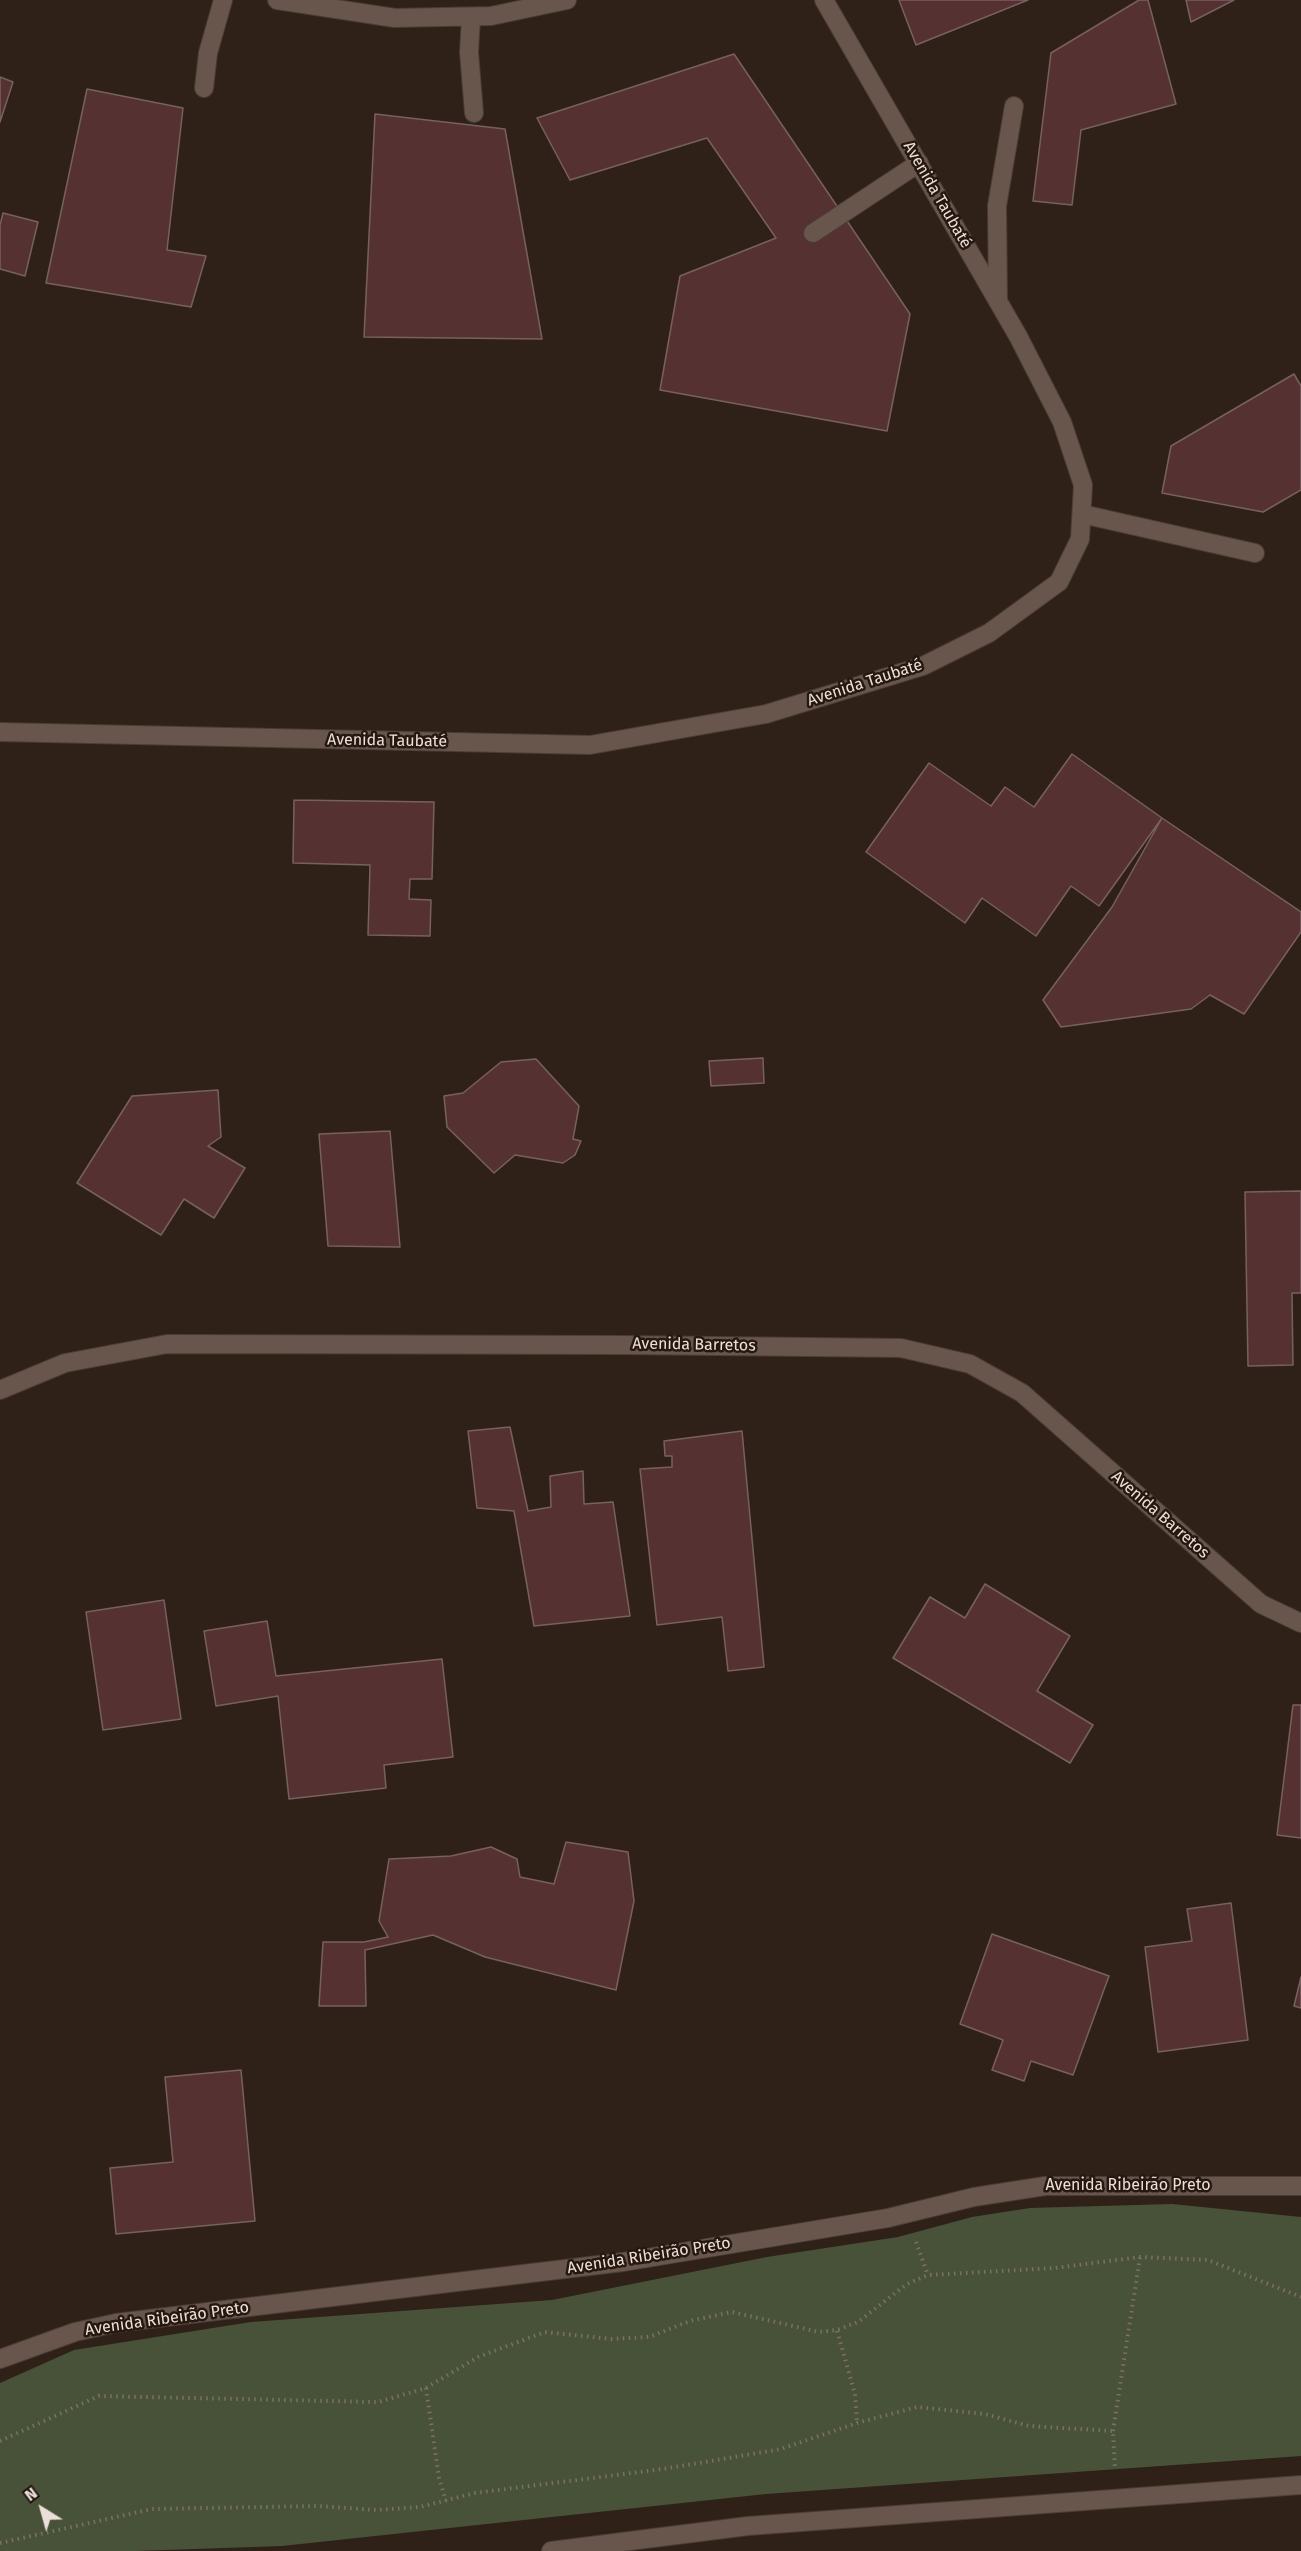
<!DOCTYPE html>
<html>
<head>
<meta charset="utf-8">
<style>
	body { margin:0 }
	#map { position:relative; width:1301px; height:2551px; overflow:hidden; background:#302118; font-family:"Fira Sans",sans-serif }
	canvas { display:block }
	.north { position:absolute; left:12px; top:2479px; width:60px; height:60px; -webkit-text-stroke:4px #26170f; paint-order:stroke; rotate:323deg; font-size:16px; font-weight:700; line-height:24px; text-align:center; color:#eadfd9 }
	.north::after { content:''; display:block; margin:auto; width:21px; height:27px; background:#eadfd9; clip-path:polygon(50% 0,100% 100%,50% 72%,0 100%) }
</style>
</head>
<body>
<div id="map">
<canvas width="1301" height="2551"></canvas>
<div class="north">N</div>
</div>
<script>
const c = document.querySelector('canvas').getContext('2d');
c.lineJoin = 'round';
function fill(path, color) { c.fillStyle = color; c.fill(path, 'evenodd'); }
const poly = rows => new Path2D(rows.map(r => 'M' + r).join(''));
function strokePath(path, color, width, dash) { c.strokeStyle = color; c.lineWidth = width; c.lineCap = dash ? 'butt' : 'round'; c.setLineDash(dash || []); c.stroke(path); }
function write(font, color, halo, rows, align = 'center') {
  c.font = font + ' "Fira Sans",sans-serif'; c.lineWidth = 5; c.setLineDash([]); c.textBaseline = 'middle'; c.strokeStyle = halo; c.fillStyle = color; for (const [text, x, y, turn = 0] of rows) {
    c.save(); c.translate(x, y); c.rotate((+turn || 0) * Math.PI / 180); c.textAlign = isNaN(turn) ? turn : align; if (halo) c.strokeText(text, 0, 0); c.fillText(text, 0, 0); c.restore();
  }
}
fill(poly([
	[1172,2204,1301,2217,1301,2456,766,2494,282,2546,135,2551,0,2551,0,2383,74,2350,251,2322,552,2300,767,2257,898,2237,972,2217,1030,2208]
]), '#475239');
const building = poly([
	[899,0,1028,0,916,45,899,0],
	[1139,0,1148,0,1176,104,1081,130,1072,205,1033,201,1051,53,1139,0],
	[1186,0,1234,0,1191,22,1186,0],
	[734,54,910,314,887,431,660,390,680,276,776,238,707,138,570,180,537,118,734,54],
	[0,77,13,82,0,122,0,77],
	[87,89,183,108,167,250,206,256,191,307,46,283,87,89],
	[375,114,505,129,542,339,364,337,375,114],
	[3,213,38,222,25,276,0,269,0,225,3,213],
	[1294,374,1301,386,1301,490,1263,512,1162,493,1171,446,1294,374],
	[1072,754,1162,818,1099,906,1071,886,1036,936,982,898,965,923,866,852,929,763,991,806,1005,787,1034,807,1072,754],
	[294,800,434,802,432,879,410,879,409,899,431,900,430,936,368,935,370,865,293,863,294,800],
	[1162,818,1301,912,1301,932,1244,1014,1210,995,1191,1009,1061,1027,1043,1000,1112,907,1162,818],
	[763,1058,764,1083,711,1086,709,1061,763,1058],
	[536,1059,579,1106,573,1139,581,1141,575,1155,563,1163,515,1155,494,1173,447,1127,444,1096,463,1093,501,1062,536,1059],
	[218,1090,221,1137,208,1146,245,1168,214,1218,184,1199,161,1235,77,1183,132,1096,218,1090],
	[390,1131,400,1247,328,1246,319,1134,390,1131],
	[1301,1191,1301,1293,1292,1293,1293,1365,1248,1366,1245,1192,1301,1191],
	[510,1427,528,1511,551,1507,550,1476,583,1471,584,1504,613,1502,630,1616,534,1626,514,1511,477,1508,468,1431,510,1427],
	[742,1431,764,1667,728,1671,722,1617,657,1625,640,1469,672,1467,672,1456,665,1456,664,1441,742,1431],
	[985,1584,1070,1636,1037,1691,1093,1725,1070,1763,893,1658,930,1597,965,1618,985,1584],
	[164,1600,181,1719,103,1730,86,1612,164,1600],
	[267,1621,276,1676,442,1659,453,1757,384,1765,386,1788,289,1799,278,1696,216,1706,204,1631,267,1621],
	[1293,1705,1301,1705,1301,1838,1277,1835,1293,1705],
	[566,1842,628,1852,634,1901,616,1990,485,1957,433,1935,365,1950,366,2006,319,2006,323,1942,364,1942,388,1937,379,1921,389,1859,451,1856,491,1847,517,1859,520,1877,554,1884,566,1842],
	[1231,1903,1248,2040,1158,2052,1145,1947,1192,1941,1187,1909,1231,1903],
	[992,1934,1109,1976,1073,2075,1031,2061,1024,2081,992,2070,1003,2040,960,2024,992,1934],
	[1301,1977,1301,2008,1294,2006,1301,1977],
	[241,2070,255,2221,116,2234,110,2168,173,2162,165,2077,241,2070]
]);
fill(building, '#553231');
strokePath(building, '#776160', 1.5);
const lane = poly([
	[813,233,919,163],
	[1082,514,1255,553]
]);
const street = poly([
	[277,0,395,18,491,16,567,0],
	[471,17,469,52,474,113],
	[204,88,208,53,223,0],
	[998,300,997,206,1014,106],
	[0,732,590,745,766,714,923,666,989,633,1059,582,1080,539,1083,485,1062,422,1018,336,824,0],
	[0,1390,65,1363,167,1344,624,1345,901,1348,970,1364,1022,1393,1261,1604,1301,1623],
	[0,2359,75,2332,116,2323,623,2262,888,2218,974,2197,1045,2186,1301,2186],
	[551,2551,748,2526,1301,2485]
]);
strokePath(lane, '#4a3d37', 20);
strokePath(street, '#4a3d37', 20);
strokePath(poly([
	[916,2242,928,2275],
	[837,2331,855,2394,857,2423],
	[426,2388,439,2478,446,2501],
	[1113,2431,1140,2257],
	[0,2441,99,2396,378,2402,426,2388,478,2357,545,2332,611,2339,649,2337,690,2321,732,2312,819,2332,837,2330,858,2322,907,2284,928,2275,1055,2268,1140,2257,1208,2260,1301,2297],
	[0,2543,152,2509,318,2506,376,2510,420,2507,475,2493,663,2469,781,2449,857,2423,917,2407,985,2414,1029,2426,1113,2431,1115,2470]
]), '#7d7068', 4, [1.5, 4.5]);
strokePath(lane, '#68564d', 18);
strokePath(street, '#68564d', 18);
write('16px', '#eadfd9', '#26170f', [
	["Avenida Taubaté",937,195,60],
	["Avenida Taubaté",865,683,-18],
	["Avenida Taubaté",387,741,1],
	["Avenida Barretos",694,1345,1],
	["Avenida Barretos",1160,1515,41],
	["Avenida Ribeirão Preto",1128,2186],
	["Avenida Ribeirão Preto",649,2256,-9],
	["Avenida Ribeirão Preto",167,2319,-8]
]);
</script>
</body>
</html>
